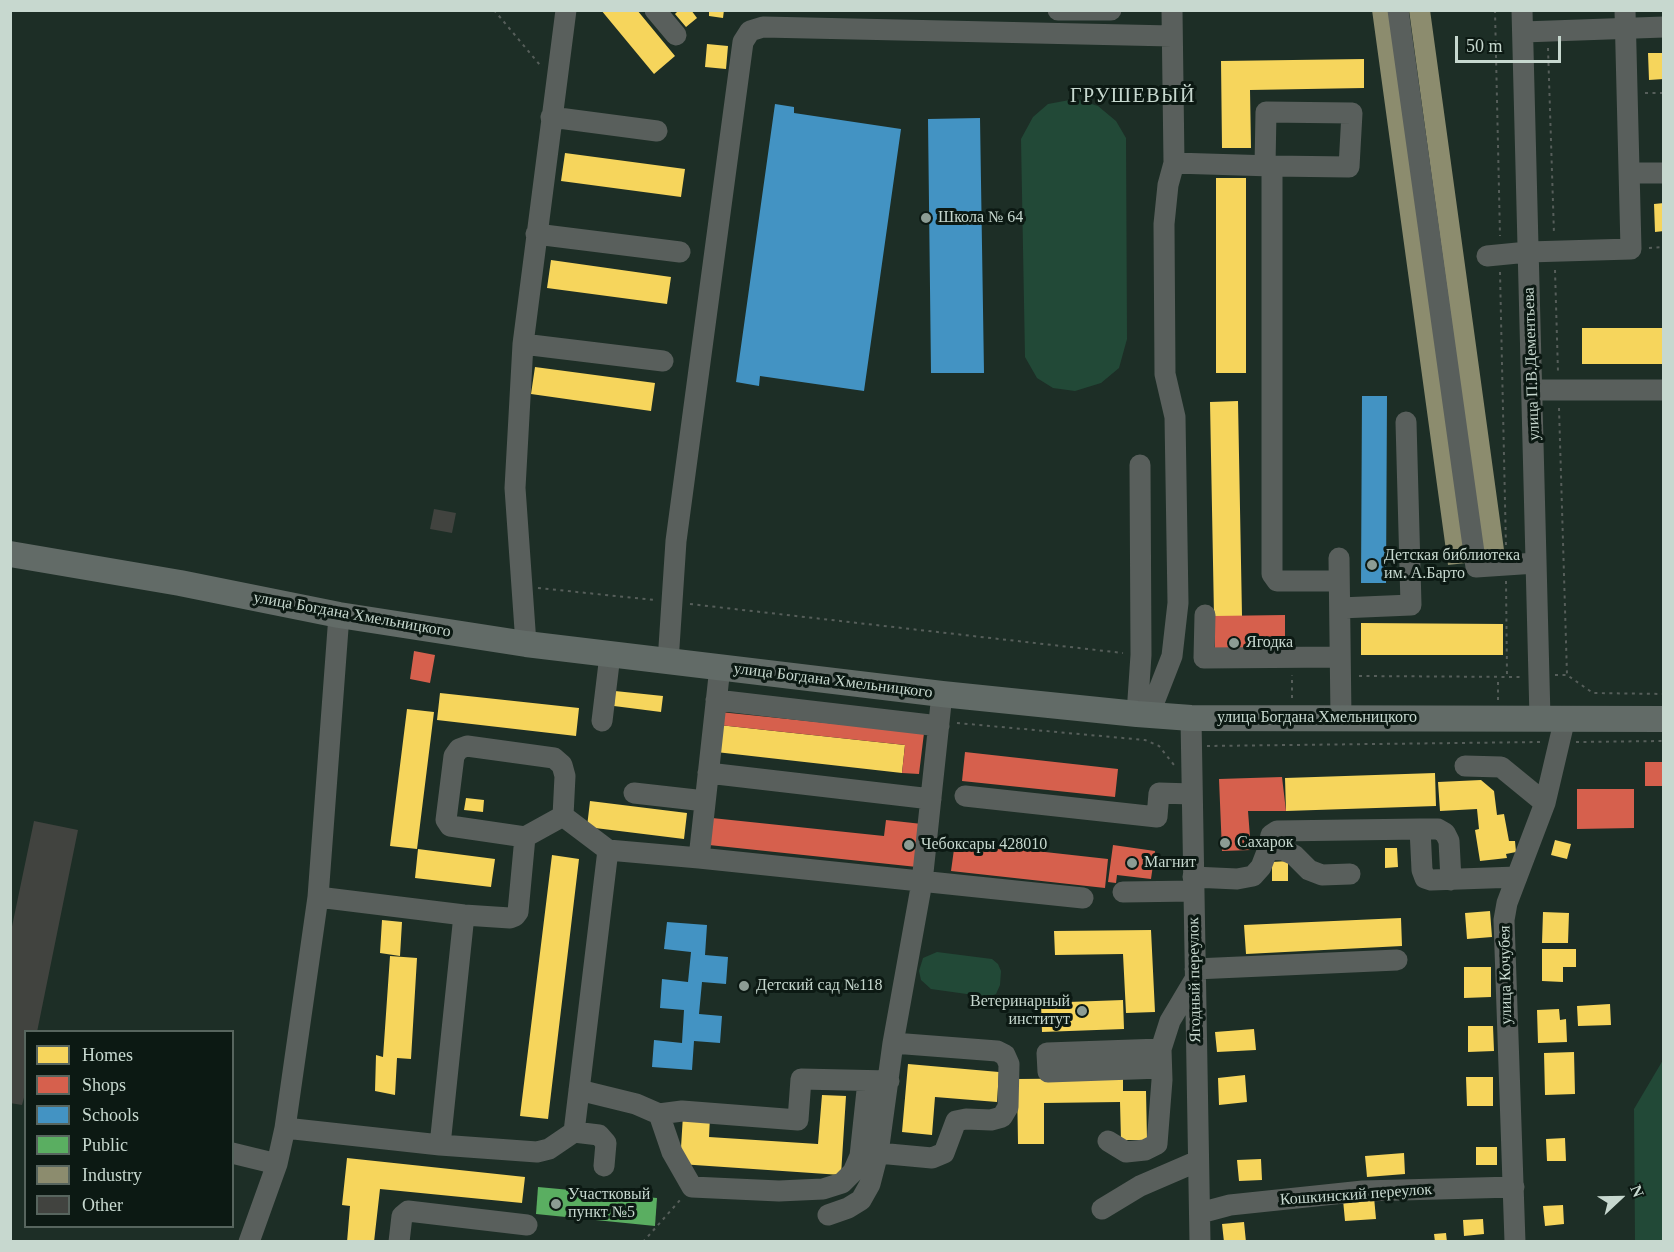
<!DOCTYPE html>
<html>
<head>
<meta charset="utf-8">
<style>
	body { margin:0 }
	#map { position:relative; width:1674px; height:1252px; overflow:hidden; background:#1d2e26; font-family:Georgia,serif }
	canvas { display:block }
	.frame { position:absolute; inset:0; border:12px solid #c7d8cf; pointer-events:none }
	.legend { position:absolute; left:24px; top:1030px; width:210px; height:198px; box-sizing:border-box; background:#0c1913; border:2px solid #57655e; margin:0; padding:8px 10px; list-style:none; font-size:18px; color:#c7d8cf }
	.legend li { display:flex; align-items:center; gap:12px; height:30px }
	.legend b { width:30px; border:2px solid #57655e }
	.north { position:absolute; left:1590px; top:1168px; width:60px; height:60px; -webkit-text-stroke:4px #0c1913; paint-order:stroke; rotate:68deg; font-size:16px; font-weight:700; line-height:24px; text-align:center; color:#c7d8cf }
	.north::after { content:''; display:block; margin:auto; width:21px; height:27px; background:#c7d8cf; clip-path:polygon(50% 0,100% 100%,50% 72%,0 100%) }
	.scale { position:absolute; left:1455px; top:36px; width:106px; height:27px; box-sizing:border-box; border:3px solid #c7d8cf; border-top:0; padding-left:8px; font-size:18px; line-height:21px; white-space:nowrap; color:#c7d8cf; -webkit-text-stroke:4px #0c1913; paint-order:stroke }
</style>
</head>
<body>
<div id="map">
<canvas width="1674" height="1252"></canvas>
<div class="frame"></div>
<ul class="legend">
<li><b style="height:16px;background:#f6d55c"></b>Homes</li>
<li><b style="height:16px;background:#d6604d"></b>Shops</li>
<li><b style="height:16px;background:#4393c3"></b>Schools</li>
<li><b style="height:16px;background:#5aae61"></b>Public</li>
<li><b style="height:16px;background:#8c8c6e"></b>Industry</li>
<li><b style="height:16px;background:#41433f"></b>Other</li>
</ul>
<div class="north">N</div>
<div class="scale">50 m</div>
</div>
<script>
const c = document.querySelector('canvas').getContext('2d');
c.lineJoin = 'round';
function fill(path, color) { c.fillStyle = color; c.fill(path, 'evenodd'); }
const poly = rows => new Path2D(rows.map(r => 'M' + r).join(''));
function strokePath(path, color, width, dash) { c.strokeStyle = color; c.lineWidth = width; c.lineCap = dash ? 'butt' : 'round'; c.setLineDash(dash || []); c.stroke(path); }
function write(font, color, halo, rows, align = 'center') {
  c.font = font + ' Georgia,serif'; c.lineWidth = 6; c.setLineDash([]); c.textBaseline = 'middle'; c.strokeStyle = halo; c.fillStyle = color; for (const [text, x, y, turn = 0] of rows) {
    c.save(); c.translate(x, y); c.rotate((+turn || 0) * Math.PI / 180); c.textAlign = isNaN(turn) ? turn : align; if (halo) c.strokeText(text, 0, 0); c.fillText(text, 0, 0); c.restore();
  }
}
fill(poly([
	[1075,99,1098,106,1116,121,1126,138,1127,339,1119,368,1101,383,1075,391,1053,388,1037,378,1025,357,1021,139,1033,117,1048,104],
	[937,952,992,959,998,964,1001,971,1000,985,996,994,988,997,931,989,921,980,919,971,923,958],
	[1663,1060,1663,1241,1635,1241,1634,1109]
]), '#224937');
fill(poly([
	[601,10,637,10,675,56,654,74],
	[679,10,691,10,697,18,686,27,675,14],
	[709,10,724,10,723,18,709,16],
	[707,44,728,46,726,69,705,67],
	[1648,53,1664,53,1664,79,1649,80],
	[1364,59,1364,88,1250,90,1251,148,1222,148,1221,61],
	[565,153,685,169,681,197,561,181],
	[1216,178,1246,178,1246,373,1216,373],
	[1664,203,1664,231,1655,232,1654,204],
	[551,260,671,277,667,304,547,288],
	[1582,328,1664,328,1664,364,1582,364],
	[535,367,655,383,651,411,531,394],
	[1238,401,1242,616,1214,616,1210,402],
	[1361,623,1503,624,1503,655,1361,655],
	[615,691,663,696,661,712,614,706],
	[440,693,579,708,576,736,437,720],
	[407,709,434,712,417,849,390,846],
	[719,725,905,745,902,773,716,752],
	[1435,773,1436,806,1286,811,1285,778],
	[1481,780,1494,791,1497,815,1504,814,1509,841,1515,841,1516,852,1506,854,1507,858,1480,861,1475,830,1479,829,1477,809,1440,811,1438,782],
	[466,798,484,800,483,812,464,810],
	[590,801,687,813,684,839,587,827],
	[1555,840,1571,844,1567,859,1551,855],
	[1385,848,1397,848,1398,867,1385,868],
	[418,849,495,859,491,887,415,878],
	[552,855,579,859,548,1119,520,1116],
	[1288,861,1288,881,1272,881,1272,862],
	[1490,911,1492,937,1467,939,1465,913],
	[1543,912,1569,913,1568,943,1542,943],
	[1401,918,1402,946,1246,954,1244,925],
	[382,920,402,922,400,956,380,953],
	[1151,930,1155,1012,1126,1013,1123,954,1055,955,1054,931],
	[1542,949,1576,949,1576,967,1563,967,1563,982,1542,981],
	[390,956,417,958,411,1059,397,1058,395,1095,375,1091,376,1055,383,1057],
	[1464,967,1491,967,1491,997,1464,998],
	[1123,1000,1124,1029,1042,1032,1041,1003],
	[1610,1004,1611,1025,1578,1026,1577,1006],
	[1559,1009,1560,1020,1566,1019,1567,1042,1538,1043,1537,1010],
	[1468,1026,1493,1026,1494,1051,1468,1052],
	[1254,1029,1256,1050,1217,1052,1215,1032],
	[1574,1052,1575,1094,1545,1095,1544,1053],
	[908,1064,999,1072,997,1102,935,1097,932,1135,902,1132],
	[1245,1075,1247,1102,1219,1105,1218,1078],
	[1466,1077,1493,1077,1493,1106,1467,1106],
	[1123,1078,1123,1091,1146,1091,1147,1140,1121,1140,1120,1102,1044,1103,1044,1144,1018,1144,1017,1079],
	[822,1095,846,1096,841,1175,680,1164,683,1115,710,1117,709,1137,818,1144],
	[1565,1138,1566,1161,1547,1161,1546,1139],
	[1476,1147,1497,1147,1497,1165,1476,1165],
	[1404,1153,1405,1174,1367,1177,1365,1156],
	[347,1158,525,1177,522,1203,380,1189,374,1242,347,1242,350,1206,342,1205],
	[1261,1159,1262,1180,1239,1181,1237,1160],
	[1374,1197,1376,1219,1345,1221,1343,1200],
	[1563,1205,1564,1224,1545,1226,1543,1206],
	[1483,1219,1484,1234,1464,1236,1463,1220],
	[1244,1222,1246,1242,1224,1242,1222,1224],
	[1446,1233,1447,1242,1435,1242,1434,1234]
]), '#f6d55c');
fill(poly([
	[1285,615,1285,648,1215,648,1214,616],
	[414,651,435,655,430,683,410,679],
	[720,712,924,733,919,774,902,773,905,745,719,725],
	[965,752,1118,769,1115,797,962,781],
	[1645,762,1664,762,1664,786,1645,786],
	[1282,777,1286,811,1248,811,1251,850,1222,851,1219,779],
	[1577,789,1634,789,1634,828,1577,829],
	[712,818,884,836,886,820,922,824,917,867,709,845],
	[955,842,1108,859,1105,888,951,871],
	[1113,845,1155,851,1151,879,1117,875,1116,883,1108,882]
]), '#d6604d');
fill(poly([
	[775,104,794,107,794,113,901,129,864,391,760,376,759,386,736,382],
	[980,118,984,373,931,373,928,119],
	[1362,396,1387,396,1386,583,1361,583],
	[667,922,707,925,705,955,728,957,726,984,702,982,699,1014,722,1016,720,1043,694,1041,692,1070,652,1067,654,1040,682,1043,684,1010,660,1008,662,979,688,982,691,952,664,949]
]), '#4393c3');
fill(poly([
	[538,1187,657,1198,655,1226,536,1214]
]), '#5aae61');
fill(poly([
	[1372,10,1390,10,1466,563,1448,565],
	[1409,10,1430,10,1505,557,1484,560]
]), '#8c8c6e');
fill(poly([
	[434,509,456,513,452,533,430,529],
	[34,821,78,830,37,1032,26,1032,26,1090,22,1105,10,1103,10,936]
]), '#41433f');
strokePath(poly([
	[494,10,540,65],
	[1495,10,1500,236],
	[1548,48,1554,234],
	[1645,93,1664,93],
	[1649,248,1664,247],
	[1555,270,1558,372],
	[1500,272,1506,548],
	[1559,408,1567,675],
	[1506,581,1507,677],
	[538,588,655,600],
	[690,604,1123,653],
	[1555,675,1567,675,1593,693,1664,694],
	[1359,676,1521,677],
	[1292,698,1292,675],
	[1498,700,1498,679],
	[957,723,1145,740,1159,746,1174,765],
	[1576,742,1664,741],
	[1207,746,1541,742],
	[643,1242,681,1199]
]), '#565e5a', 2, [3, 4.5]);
strokePath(poly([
	[655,10,676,35],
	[1058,10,1111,10],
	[1398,10,1476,567,1536,563],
	[1522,10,1540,718],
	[1523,32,1664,27],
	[551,117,657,131],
	[1174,163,1272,166,1349,167,1352,113,1266,112,1265,166],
	[1272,166,1272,574,1277,581,1339,581],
	[1630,173,1664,173],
	[536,234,680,252],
	[1487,256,1528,252,1631,249,1625,10],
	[523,344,663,361],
	[1532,390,1664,390],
	[1339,558,1341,718],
	[1340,608,1411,605,1406,422],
	[1205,615,1204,658,1340,657],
	[526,644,515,488,523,344,566,10],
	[668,662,676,541,743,42,750,31,763,27,1172,36],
	[716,700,939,726],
	[1137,714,1141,655,1140,465],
	[1149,715,1172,656,1178,603,1175,417,1165,374,1164,224,1168,185,1174,163,1172,10],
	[1191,718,1200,1242],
	[602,721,610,655],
	[1465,766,1501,767,1545,803],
	[708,773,931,799],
	[634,793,705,801],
	[965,796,1157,817,1159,793,1192,794],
	[563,816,525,837,450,826,446,820,454,756,459,749,467,746,554,758,562,765,565,776,563,816,608,850,699,858,1083,898],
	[1420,829,1438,829,1445,833,1449,841,1451,880],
	[1268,849,1283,850,1294,855,1309,870,1322,875,1350,874],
	[699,858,720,667],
	[1193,877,1237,879,1253,876,1261,867,1268,849,1271,835,1277,831,1420,829,1422,870,1425,878,1431,880,1517,877],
	[1123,892,1194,891],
	[318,897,464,915,510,918,515,916,518,912,525,837],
	[1195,969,1397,960],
	[1161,1049,1047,1053,1048,1072,1161,1068],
	[579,1090,636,1104,659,1114,682,1111,798,1120,801,1079,889,1081],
	[659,1114,672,1152,692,1187,779,1191,823,1189,842,1183,853,1172,860,1156,868,1081],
	[285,1128,440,1145,537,1152,549,1149,574,1132,599,1135,606,1143,604,1166],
	[574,1132,608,850],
	[1108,1141,1126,1152,1145,1150,1157,1144,1162,1080,1161,1049,1170,1021,1195,979],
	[440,1145,464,915],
	[232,1153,277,1164],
	[878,1153,932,1158,944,1153,956,1121,966,1119,991,1120,1002,1117,1008,1107,1009,1064,1005,1055,997,1051,893,1043],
	[1102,1209,1140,1186,1198,1161],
	[1200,1213,1230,1205,1363,1191,1514,1187],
	[828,1215,848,1208,861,1200,870,1184,878,1153,893,1043,922,882,942,694],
	[249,1242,277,1164,285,1128,318,897,339,615],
	[399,1242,402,1216,408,1211,527,1225],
	[1515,1242,1504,920,1507,903,1545,803,1565,718]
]), '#595f5c', 21);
strokePath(poly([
	[10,554,180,583,339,615,526,644,942,694,1137,714,1191,718,1664,719]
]), '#626b67', 26);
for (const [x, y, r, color] of [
	[926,218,6,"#8c9c94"],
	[1372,565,6,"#8c9c94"],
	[1234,643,6,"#8c9c94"],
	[1225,843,6,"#8c9c94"],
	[909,845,6,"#8c9c94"],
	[1132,863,6,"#8c9c94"],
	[744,986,6,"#8c9c94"],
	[1082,1011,6,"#8c9c94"],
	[556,1204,6,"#8c9c94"]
]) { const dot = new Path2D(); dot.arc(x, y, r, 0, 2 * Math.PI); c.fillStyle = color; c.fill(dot); strokePath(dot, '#0c1913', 2); }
write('16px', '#c7d8cf', '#0c1913', [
	["Школа № 64",938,218],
	["Детская библиотека",1384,556],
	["им. А.Барто",1384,574],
	["Ягодка",1246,643],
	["Сахарок",1237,843],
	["Чебоксары 428010",921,845],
	["Магнит",1144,863],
	["Детский сад №118",756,986],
	["Ветеринарный",1070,1002,"right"],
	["институт",1070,1020,"right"],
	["Участковый",568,1195],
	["пункт №5",568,1213]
], 'left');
write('16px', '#c7d8cf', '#0c1913', [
	["улица П.В.Дементьева",1532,364,-92],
	["улица Богдана Хмельницкого",352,615,10],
	["улица Богдана Хмельницкого",833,681,7],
	["улица Богдана Хмельницкого",1317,718],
	["улица Кочубея",1506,975,-91],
	["Ягодный переулок",1195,980,-91],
	["Кошкинский переулок",1356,1195,-4]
]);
c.letterSpacing = '1.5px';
write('20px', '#c7d8cf', '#0c1913', [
	["ГРУШЕВЫЙ",1133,97]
]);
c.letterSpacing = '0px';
</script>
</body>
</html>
